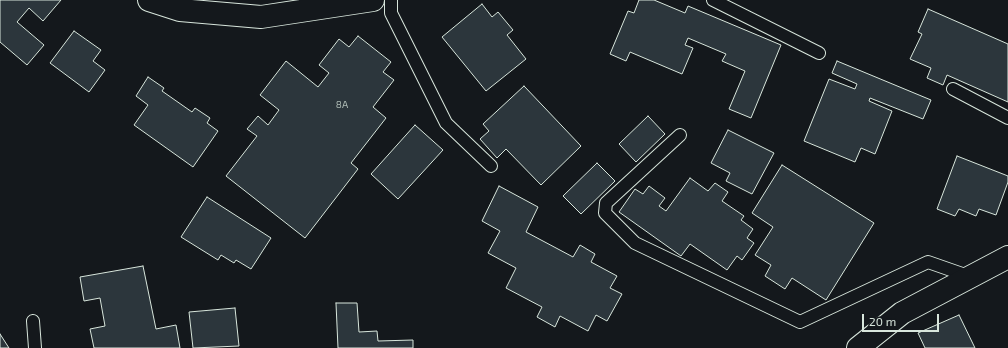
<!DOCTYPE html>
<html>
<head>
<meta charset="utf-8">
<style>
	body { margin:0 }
	#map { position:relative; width:1008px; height:348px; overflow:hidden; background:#14181c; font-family:"Exo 2",sans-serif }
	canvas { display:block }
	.scale { position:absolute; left:862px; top:314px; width:77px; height:18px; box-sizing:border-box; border:2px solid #d8e6dc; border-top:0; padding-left:5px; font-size:12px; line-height:14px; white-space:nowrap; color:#d8e6dc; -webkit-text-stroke:3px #14181c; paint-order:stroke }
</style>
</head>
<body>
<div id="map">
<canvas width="1008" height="348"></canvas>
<div class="scale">20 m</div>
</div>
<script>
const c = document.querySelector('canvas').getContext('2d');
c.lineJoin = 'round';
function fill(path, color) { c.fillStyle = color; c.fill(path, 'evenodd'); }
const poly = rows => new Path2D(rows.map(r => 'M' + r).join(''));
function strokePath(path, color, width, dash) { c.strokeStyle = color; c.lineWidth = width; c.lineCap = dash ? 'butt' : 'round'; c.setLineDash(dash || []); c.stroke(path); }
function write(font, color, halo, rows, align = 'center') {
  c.font = font + ' "Exo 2",sans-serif'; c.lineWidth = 3; c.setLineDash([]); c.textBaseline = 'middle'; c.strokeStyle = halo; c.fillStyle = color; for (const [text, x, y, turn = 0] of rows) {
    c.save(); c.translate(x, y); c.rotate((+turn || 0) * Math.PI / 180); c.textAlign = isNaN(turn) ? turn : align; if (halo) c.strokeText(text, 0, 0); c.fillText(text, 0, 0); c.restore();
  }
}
const building = poly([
	[0,0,61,0,43,21,29,8,17,22,44,45,27,65,0,42,0,0],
	[639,0,654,0,685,13,688,6,781,45,751,118,729,109,745,71,722,61,726,54,688,38,685,45,693,48,682,74,630,52,626,61,610,54,628,11,634,13,639,0],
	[482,4,492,17,498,12,513,30,507,35,526,59,486,91,442,37,482,4],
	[928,9,1008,44,1008,102,947,75,943,85,927,78,931,68,910,59,922,34,918,32,928,9],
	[74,31,101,50,93,61,105,70,89,92,50,63,74,31],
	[358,36,391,62,383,72,394,80,373,107,386,118,351,163,358,169,305,238,226,176,257,136,247,129,258,116,268,125,279,110,260,95,286,61,318,87,329,73,319,65,339,39,349,47,358,36],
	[837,61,931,100,923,119,870,98,869,101,892,111,875,154,861,148,855,162,804,141,829,79,855,89,857,84,832,73,837,61],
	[148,77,164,88,162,91,192,112,195,108,210,118,207,123,218,131,193,167,134,125,148,105,136,96,148,77],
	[524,86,581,146,541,185,506,149,497,158,480,139,489,131,483,124,524,86],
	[648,116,665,134,636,162,619,144,648,116],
	[415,125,443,150,398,199,371,174,415,125],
	[728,130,774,153,752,194,726,181,730,173,711,163,728,130],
	[957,156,1008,176,1008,182,996,215,979,209,976,216,959,209,955,216,937,209,957,156],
	[597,163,615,181,581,214,563,196,597,163],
	[782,165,874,223,826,300,792,278,785,289,765,276,771,265,755,255,773,227,752,213,782,165],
	[690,178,708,191,715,183,728,192,722,201,744,216,741,220,753,229,747,238,754,243,742,260,737,256,727,270,690,244,681,256,619,212,635,189,643,194,649,186,665,198,659,206,666,211,690,178],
	[499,186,538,207,526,232,573,257,580,245,595,254,591,262,617,276,610,288,622,294,607,321,596,315,588,331,560,316,555,327,537,317,542,307,506,288,516,268,488,253,500,231,482,221,499,186],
	[207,197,271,238,251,269,236,260,234,263,221,255,218,260,181,237,207,197],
	[143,266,156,329,176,325,180,348,94,348,90,329,105,326,100,298,84,301,80,277,143,266],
	[336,303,357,303,359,332,377,331,378,341,413,340,413,348,338,348,336,303],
	[235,308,239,346,193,348,189,312,235,308],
	[959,315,975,348,925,348,918,333,959,315],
	[0,334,9,348,0,348,0,334]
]);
fill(building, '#2c363c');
strokePath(building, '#d8e6dc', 1);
const lane = poly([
	[391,0,391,13,446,123,491,166],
	[713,0,819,53],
	[953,89,1008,118],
	[680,135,606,203,605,213,635,243,800,322,928,262,971,277],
	[33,321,35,348]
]);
const street = poly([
	[149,0,180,10,261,17,373,0],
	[858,348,902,313,1008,257]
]);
strokePath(lane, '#d8e6dc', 14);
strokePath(street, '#d8e6dc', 24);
strokePath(lane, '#14181c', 12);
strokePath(street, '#14181c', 22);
write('10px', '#adbab4', null, [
	["8A",342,105]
]);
</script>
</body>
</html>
